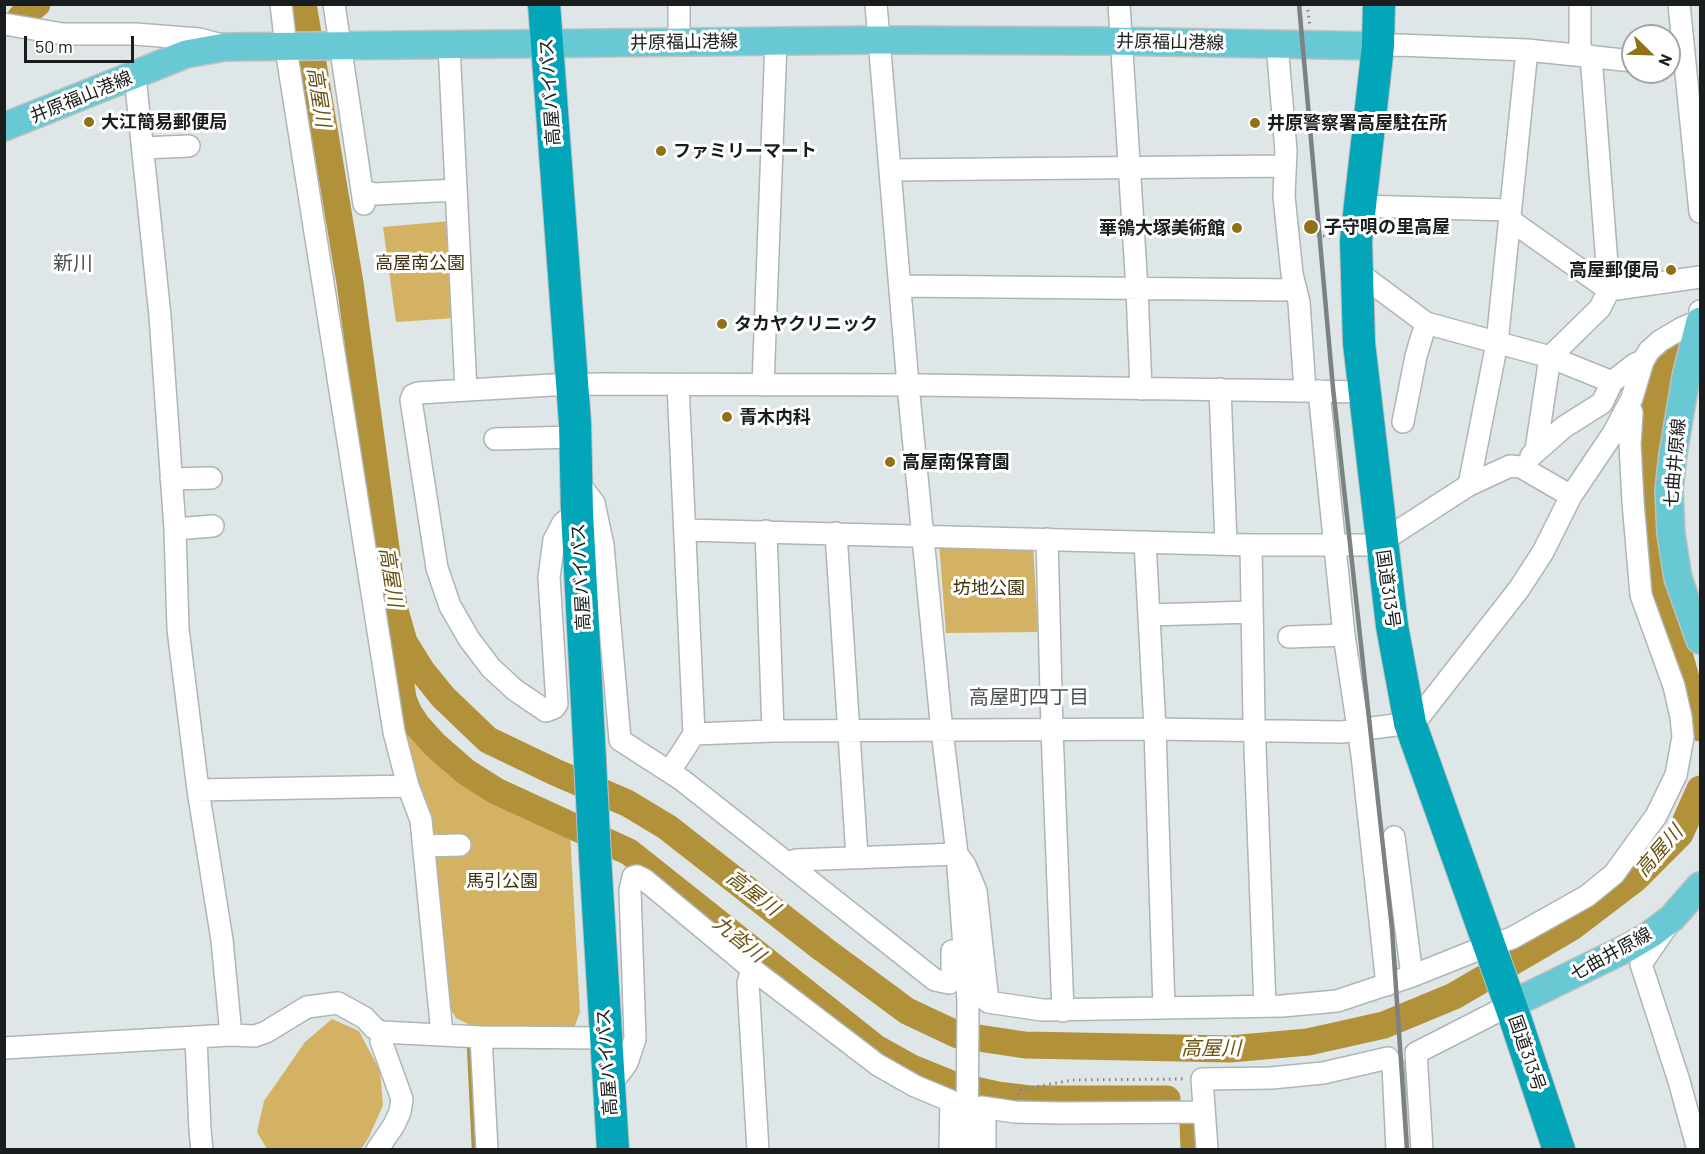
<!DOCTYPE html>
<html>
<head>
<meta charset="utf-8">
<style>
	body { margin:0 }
	#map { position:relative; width:1705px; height:1154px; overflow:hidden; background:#dee6e7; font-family:Barlow,sans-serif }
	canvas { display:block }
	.frame { position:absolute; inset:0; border:6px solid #1a1d1d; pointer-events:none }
	.north { position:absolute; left:1621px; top:24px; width:60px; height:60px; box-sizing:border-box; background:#fff; border:2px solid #a3a5a5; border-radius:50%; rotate:113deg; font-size:16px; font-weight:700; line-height:24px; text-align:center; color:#1a1d1d }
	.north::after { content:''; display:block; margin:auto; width:21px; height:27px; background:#917117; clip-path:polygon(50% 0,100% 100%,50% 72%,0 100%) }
	.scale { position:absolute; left:24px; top:36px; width:110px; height:27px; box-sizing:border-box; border:3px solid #1a1d1d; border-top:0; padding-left:8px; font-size:18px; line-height:21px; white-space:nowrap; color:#1a1d1d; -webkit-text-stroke:4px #fff; paint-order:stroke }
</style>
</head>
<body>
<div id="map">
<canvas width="1705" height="1154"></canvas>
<div class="frame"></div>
<div class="north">N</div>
<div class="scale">50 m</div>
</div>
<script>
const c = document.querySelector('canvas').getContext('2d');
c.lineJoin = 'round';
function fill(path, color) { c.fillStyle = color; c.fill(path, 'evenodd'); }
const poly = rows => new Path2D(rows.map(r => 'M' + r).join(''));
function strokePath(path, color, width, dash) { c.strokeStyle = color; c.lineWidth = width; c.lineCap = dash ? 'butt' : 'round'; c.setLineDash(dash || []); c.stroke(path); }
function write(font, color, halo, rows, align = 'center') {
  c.font = font + ' Barlow,"Noto Sans JP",sans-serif'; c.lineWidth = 6; c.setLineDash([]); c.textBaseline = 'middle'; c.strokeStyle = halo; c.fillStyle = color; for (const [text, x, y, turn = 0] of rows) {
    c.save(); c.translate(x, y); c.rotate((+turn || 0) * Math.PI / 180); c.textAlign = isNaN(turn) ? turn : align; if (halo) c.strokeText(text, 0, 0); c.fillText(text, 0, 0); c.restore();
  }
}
fill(poly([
	[450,221,456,318,396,322,383,227],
	[939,542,1033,545,1038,632,946,633],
	[413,727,431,754,470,785,570,832,580,1012,574,1028,472,1026,456,1018,442,996,403,734],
	[332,1019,359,1031,380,1071,383,1105,369,1137,361,1149,267,1149,257,1132,264,1101,305,1042]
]), '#d3b363');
strokePath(poly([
	[403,699,403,714,408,733],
	[469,1044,474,1150]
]), '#b2913b', 4.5);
strokePath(poly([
	[303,4,350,283,394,607,404,642,422,671,443,697,488,740,557,773,627,803,667,827,823,949,907,1011,958,1035,1025,1045,1230,1049,1308,1042,1384,1025,1454,996,1572,927,1635,879,1680,834,1700,789],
	[21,17,37,4],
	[1700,346,1679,353,1664,373,1655,399,1650,473,1658,579,1700,728],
	[404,642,401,684,403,699,409,713,417,725,435,745,466,772,496,791,629,852,876,1048,912,1068,954,1085,997,1095,1030,1099,1167,1099],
	[1193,1122,1194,1150]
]), '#b2913b', 27);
const minor = poly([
	[281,4,287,55,394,732,408,786,421,820,442,1034],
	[334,4,364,204],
	[876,4,908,385,942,731,957,854,968,1000,967,1150],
	[1119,4,1137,289,1141,389],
	[1679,4,1700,212],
	[4,24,63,34,135,34,199,39,222,45],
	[679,42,679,4],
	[1277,44,1286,151,1284,196,1292,274,1299,302,1305,390],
	[449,45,466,390],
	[1378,46,1398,45,1527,50,1633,61],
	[1580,55,1580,4],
	[1591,56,1609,290],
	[135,76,160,316,175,529,178,629,198,790,222,940,231,1035],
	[143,148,189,146],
	[890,170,1285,166],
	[362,191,375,194,456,190],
	[1358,206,1510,210],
	[1510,220,1609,290],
	[1357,277,1368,280,1426,323,1550,357,1612,382],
	[901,286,1296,290],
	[678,385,694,734,773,731,1155,729,1342,732,1410,723,1419,717,1519,589,1543,552,1571,496,1614,432,1632,398,1643,361,1649,351,1660,341,1682,328,1700,321,1700,311],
	[763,385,776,41],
	[1220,389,1226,543],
	[1319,391,1344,635,1362,755,1387,985],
	[1403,422,1416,356,1426,323],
	[495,439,576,437],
	[1536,450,1550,357,1600,308,1609,290,1700,277],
	[1531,456,1564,427,1602,403,1612,382,1635,364,1643,361],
	[171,479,211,478],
	[577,481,594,503,603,545,620,740,682,780,935,980,949,983,952,978,952,951],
	[1469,485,1497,343,1527,50],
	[577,512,563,523,554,540,549,577,557,704,554,708,546,711,515,690,491,668,469,639,450,606,437,568,411,400,413,395,418,393,552,385,601,384,921,385,1364,392],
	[175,529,213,526],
	[685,530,1251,545,1367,545,1381,542,1469,485,1510,466,1521,467,1571,496],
	[766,531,773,731],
	[836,533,857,857],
	[1047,539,1052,730,1063,1011],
	[1145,542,1155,729,1164,1008],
	[1251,545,1254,721,1265,1006],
	[1149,615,1252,612],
	[1289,637,1344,635],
	[670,771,694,734],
	[198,790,408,786],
	[1394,837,1412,976],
	[424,846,460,845],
	[957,854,965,865,976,891,988,1002,1042,1010,1282,1006,1337,1001,1412,976,1472,952,1512,938,1587,896,1614,874,1656,816,1676,775,1683,737,1681,717,1674,686,1641,595,1633,502,1630,444,1632,413,1629,405],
	[789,863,796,860,957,854],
	[1667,926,1641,964,1679,1081,1698,1150],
	[752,969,748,983,758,1150],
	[481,1037,487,1150],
	[196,1038,200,1130,202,1150],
	[4,1048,231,1035,255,1036,266,1032,307,1007,338,1003,365,1018,374,1028,381,1032,481,1037,606,1038],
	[609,1087,627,1063,635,1039,630,890,633,877,637,876,645,880,752,969,878,1065,915,1086,951,1101,950,1150],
	[981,1107,1015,1112,1061,1113,1204,1112],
	[377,1150,394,1125,400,1112,402,1099,381,1041,381,1032],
	[985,1150,985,1108],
	[1207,1150,1202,1079,1271,1078,1323,1073,1388,1058,1393,1066,1397,1150],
	[1422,1150,1416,1053,1510,1005]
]);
const major = poly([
	[4,127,186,54,225,47,879,40,1109,41,1378,46],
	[1700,321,1686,377,1673,454,1669,490,1671,534,1678,578,1700,640],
	[1510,1005,1629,947,1651,934,1672,918,1700,886]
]);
const highway = poly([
	[544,4,575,423,577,512,595,856,613,1150],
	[1379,4,1378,46,1356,241,1359,343,1392,626,1410,723,1513,1012,1559,1150]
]);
strokePath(minor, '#aeb5b6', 24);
strokePath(major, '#bfc0c0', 30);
strokePath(highway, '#bfc0c0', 34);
strokePath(poly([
	[1307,4,1310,27],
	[1317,235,1334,238],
	[1018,1095,1019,1090,1072,1080,1186,1079]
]), '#7f8485', 3, [1.5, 4.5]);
strokePath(minor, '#fff', 21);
strokePath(major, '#68c9d4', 27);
strokePath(highway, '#03a5b8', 32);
strokePath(poly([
	[1299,4,1333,388,1392,929,1407,1150]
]), '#7c8182', 4.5);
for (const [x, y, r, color] of [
	[89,122,6,"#917117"],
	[1255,123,6,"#917117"],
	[661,151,6,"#917117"],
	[1311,227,8,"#917117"],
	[1237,228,6,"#917117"],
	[1671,270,6,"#917117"],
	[722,324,6,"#917117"],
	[727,417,6,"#917117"],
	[890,462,6,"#917117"]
]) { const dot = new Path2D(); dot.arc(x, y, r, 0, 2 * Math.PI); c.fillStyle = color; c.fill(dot); strokePath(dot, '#fff', 2); }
write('18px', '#1a1d1d', '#fff', [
	["井原福山港線",684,42,-1],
	["井原福山港線",1170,42,1],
	["高屋バイパス",550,92,-94],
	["井原福山港線",81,97,-22],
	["七曲井原線",1675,463,-85],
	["高屋バイパス",581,577,-93],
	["国道313号",1388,589,82],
	["七曲井原線",1611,954,-29],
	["国道313号",1527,1053,71],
	["高屋バイパス",607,1062,-94]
]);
write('bold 18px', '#1a1d1d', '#fff', [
	["大江簡易郵便局",101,122],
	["井原警察署高屋駐在所",1267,123],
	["ファミリーマート",673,151],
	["子守唄の里高屋",1324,227],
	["華鴒大塚美術館",1225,228,"right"],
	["高屋郵便局",1659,270,"right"],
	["タカヤクリニック",734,324],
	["青木内科",739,417],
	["高屋南保育園",902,462]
], 'left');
write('18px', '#40320c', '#fff', [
	["高屋南公園",420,263],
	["坊地公園",989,588],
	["馬引公園",502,881]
]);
write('italic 20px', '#695211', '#fff', [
	["高屋川",319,97,81],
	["高屋川",391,577,81],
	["高屋川",1659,851,-49],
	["高屋川",753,893,37],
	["九沓川",739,939,39],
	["高屋川",1211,1048]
]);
write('20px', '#4c5253', '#fff', [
	["新川",73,263],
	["高屋町四丁目",1029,697]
]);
</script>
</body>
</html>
